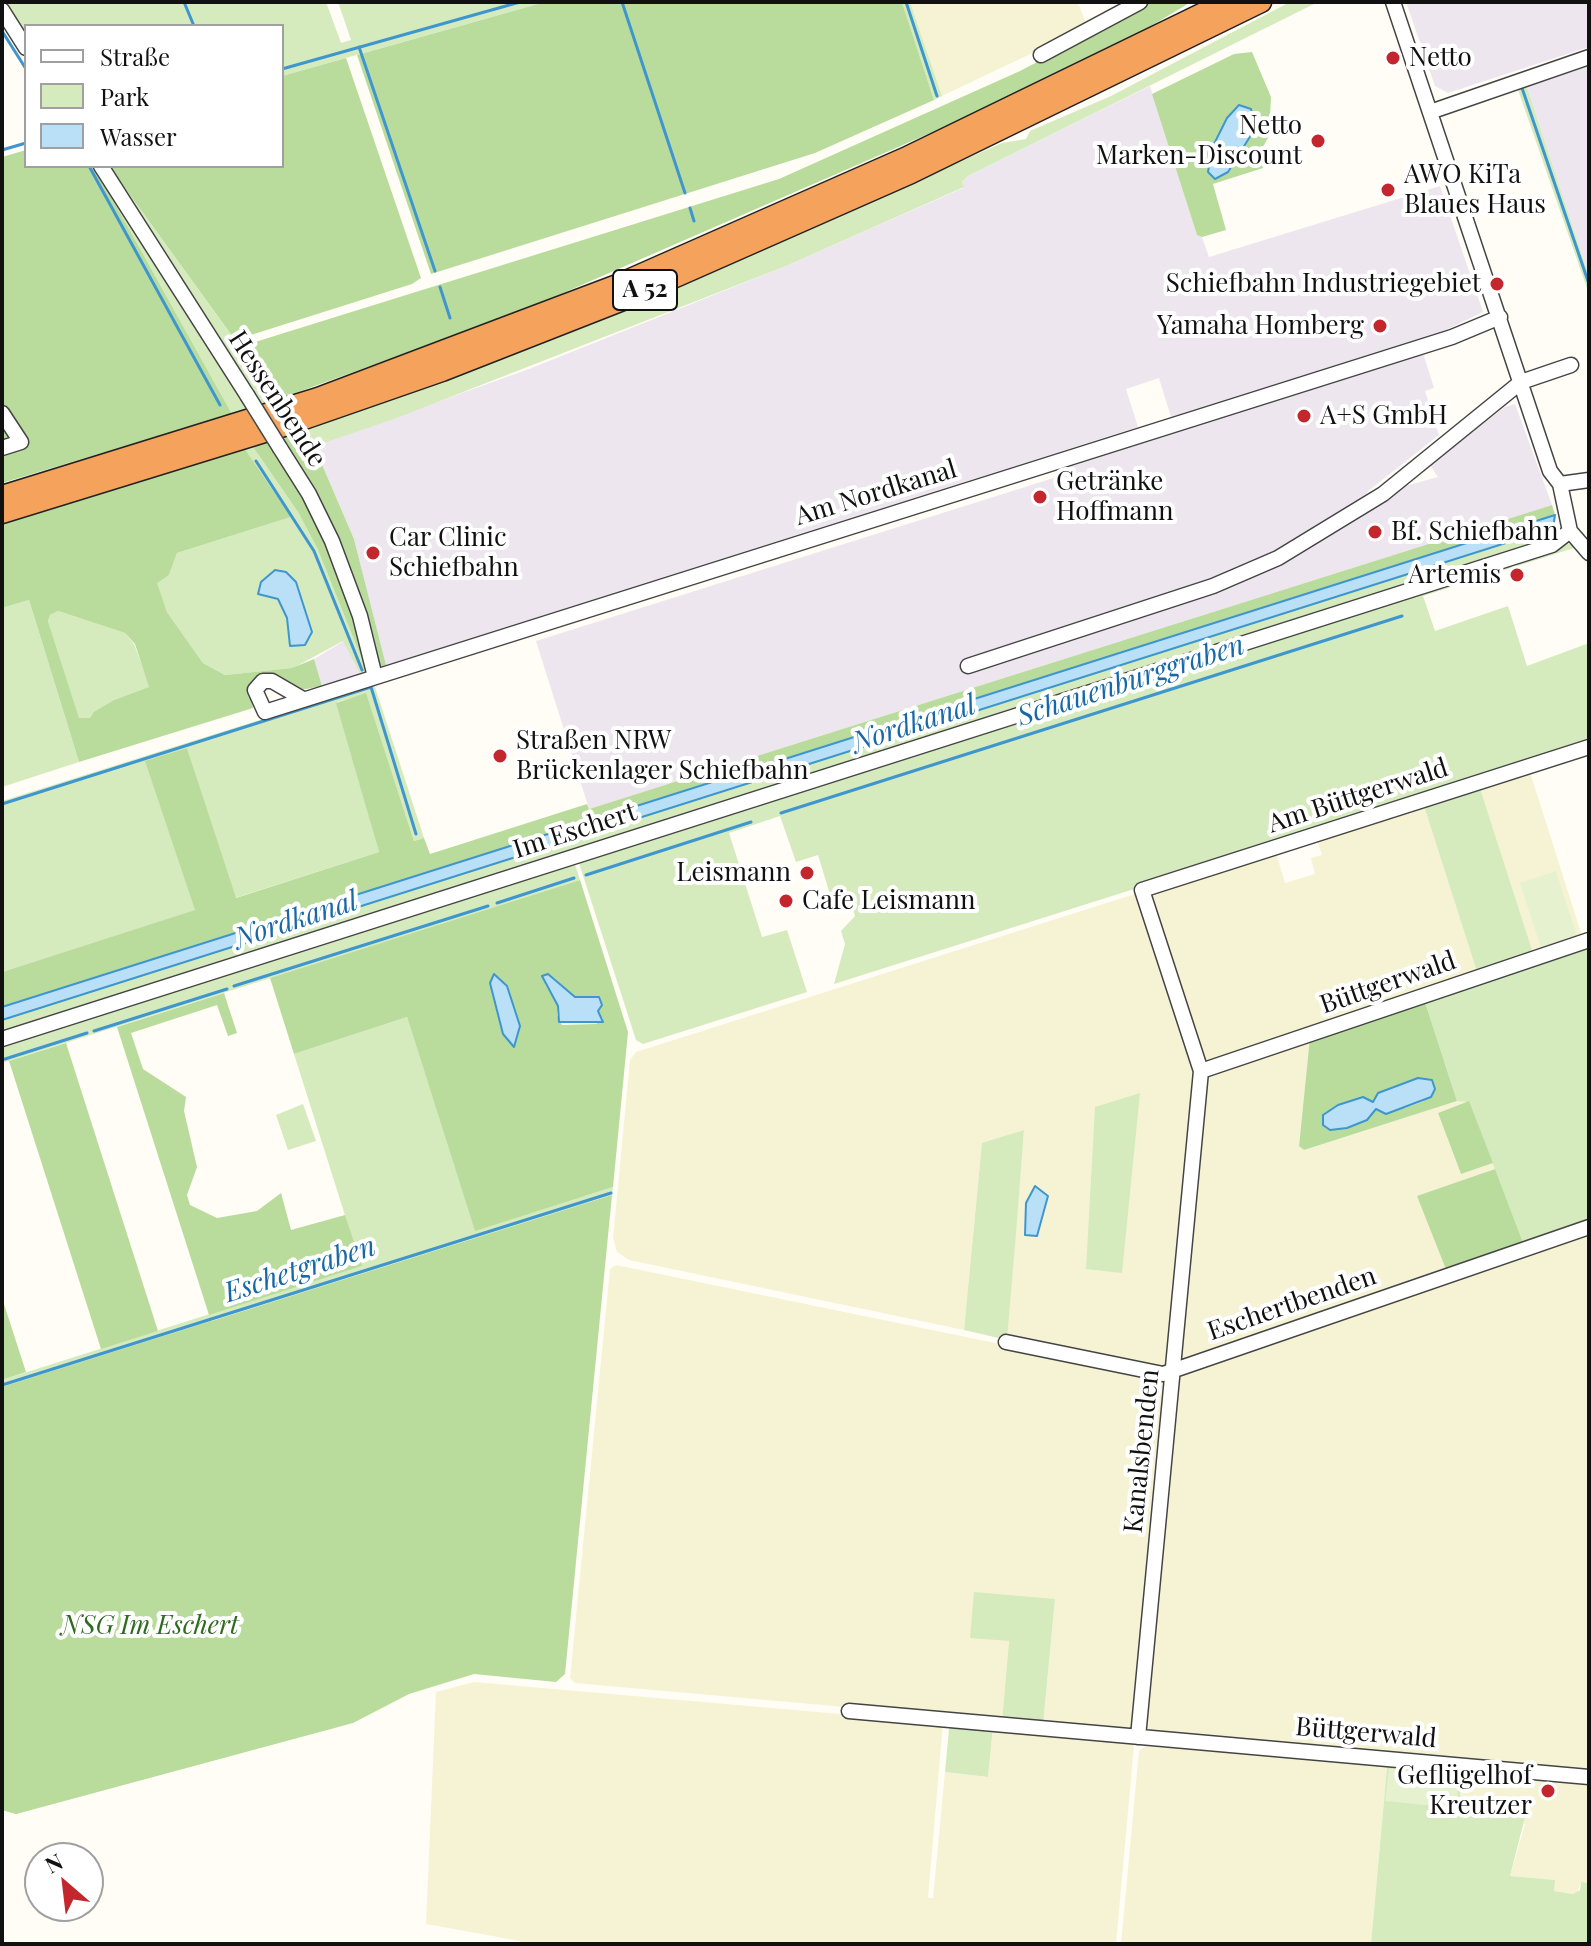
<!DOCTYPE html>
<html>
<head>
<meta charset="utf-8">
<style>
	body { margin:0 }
	#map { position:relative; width:1591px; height:1946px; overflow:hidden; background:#fffdf5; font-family:"Playfair Display",serif }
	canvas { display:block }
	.frame { position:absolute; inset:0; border:4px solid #111; pointer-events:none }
	.legend { position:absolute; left:24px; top:24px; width:260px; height:144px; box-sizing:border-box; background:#fff; border:2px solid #a0a0a0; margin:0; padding:10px 14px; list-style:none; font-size:24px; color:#111 }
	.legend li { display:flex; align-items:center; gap:16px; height:40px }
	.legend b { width:40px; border:2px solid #a0a0a0 }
	.north { position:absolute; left:24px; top:1842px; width:80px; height:80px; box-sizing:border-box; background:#fff; border:2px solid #a0a0a0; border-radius:50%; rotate:332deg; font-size:22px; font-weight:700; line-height:32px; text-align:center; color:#111 }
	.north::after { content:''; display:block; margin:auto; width:28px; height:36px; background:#c4262e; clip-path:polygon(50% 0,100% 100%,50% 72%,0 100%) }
</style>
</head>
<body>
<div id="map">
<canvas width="1591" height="1946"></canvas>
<div class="frame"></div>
<ul class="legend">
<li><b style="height:10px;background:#fff"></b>Straße</li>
<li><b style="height:22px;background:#d5ebbd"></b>Park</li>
<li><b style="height:22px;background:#b9e0f7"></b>Wasser</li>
</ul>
<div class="north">N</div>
</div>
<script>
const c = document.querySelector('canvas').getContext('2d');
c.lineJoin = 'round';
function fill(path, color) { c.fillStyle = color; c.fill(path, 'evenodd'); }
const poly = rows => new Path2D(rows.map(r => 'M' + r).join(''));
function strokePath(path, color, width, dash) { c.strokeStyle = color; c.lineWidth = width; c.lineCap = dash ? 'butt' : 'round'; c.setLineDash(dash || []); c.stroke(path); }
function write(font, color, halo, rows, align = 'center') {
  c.font = font + ' "Playfair Display",serif'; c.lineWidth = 8; c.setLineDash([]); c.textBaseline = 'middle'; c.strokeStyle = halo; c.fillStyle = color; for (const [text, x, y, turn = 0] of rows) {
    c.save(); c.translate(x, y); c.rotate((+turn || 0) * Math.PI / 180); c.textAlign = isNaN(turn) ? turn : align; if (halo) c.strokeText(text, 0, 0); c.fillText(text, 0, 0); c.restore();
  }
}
fill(poly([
	[1406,2,1589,2,1589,47,1448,93,1435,86],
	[1582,65,1589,65,1589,276,1526,84],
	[1150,86,1197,235,1202,237,1209,257,1440,186,1483,312,1444,331,1171,417,1159,378,1126,389,1138,427,386,665,354,539,314,446,529,369,786,266,963,188,962,182,968,176],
	[1423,353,1434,388,1425,391,1439,435,1367,492,1369,496,1438,477,1429,464,1505,407,1515,404,1552,505,589,809,536,641,1060,476,1058,468],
	[344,641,360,674,322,686,314,659]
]), '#eee6ef');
fill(poly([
	[910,2,1078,2,1087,27,942,96],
	[1529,769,1583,939,1534,956,1479,785],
	[1423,803,1478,975,1208,1065,1201,1062,1147,896,1151,889,1275,850,1285,883,1315,874,1311,858,1322,855,1316,837],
	[1135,894,1142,898,1199,1074,1171,1367,1165,1371,1007,1340,1024,1130,982,1144,964,1330,629,1260,617,1252,613,1238,630,1060,636,1052],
	[1310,1037,1299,1145,1304,1150,1457,1101,1469,1101,1438,1113,1461,1174,1493,1163,1495,1169,1418,1197,1447,1272,1182,1363,1177,1360,1204,1078,1210,1071],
	[1589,1230,1589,1773,1148,1734,1143,1728,1177,1378,1182,1370],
	[616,1265,1170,1379,1136,1727,1130,1732,1043,1725,1055,1600,974,1593,1009,1641,1002,1721,575,1683,570,1678,610,1269],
	[474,1682,943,1723,928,1898,933,1898,945,1772,988,1777,993,1727,1129,1739,1134,1745,1116,1944,520,1944,520,1941,426,1924,436,1692],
	[1145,1746,1387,1767,1371,1944,1121,1944,1139,1751],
	[1461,1774,1589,1785,1589,1883,1581,1882,1577,1893,1572,1894,1554,1891,1554,1880,1510,1876,1525,1824,1458,1813]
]), '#f6f3d4');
fill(poly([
	[2,2,326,2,341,43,351,40,338,2,545,2,282,76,282,26,26,26,26,40],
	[902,2,910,2,942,96,934,100],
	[1290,2,1318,2,968,176,962,182,964,187,786,266,394,419,306,449,296,433,630,308,1002,143,1026,139,1030,131,1111,96],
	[1526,84,1589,276,1589,294,1517,87],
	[94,166,109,166,250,361,273,401,232,414],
	[253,447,298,512,318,550,367,672,360,674,343,641,293,668,225,675,203,663,167,612,156,582,169,575,177,553,291,517,245,449],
	[1553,528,1535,542,2,1032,2,1020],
	[1571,543,1577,547,1423,596,1435,631,1508,606,1527,666,1589,643,1589,745,834,984,845,944,841,931,855,916,848,894,831,898,818,855,796,862,780,816,729,833,762,937,787,930,807,992,643,1044,636,1040,578,860],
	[29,600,79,762,2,787,2,608],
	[58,611,125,633,134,644,150,687,114,700,90,718,79,719,48,621,50,615],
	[374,684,424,838,414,841,366,694,337,702,379,852,235,898,187,748,146,762,196,910,2,972,2,801],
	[1479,785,1534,956,1478,975,1423,803],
	[574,861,580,880,2,1063,2,1043],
	[1589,943,1589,1223,1524,1245,1469,1102,1457,1101,1424,999],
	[407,1017,475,1230,613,1187,612,1195,211,1321,337,1727,16,1814,2,1810,2,1380,361,1266,294,1054],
	[1140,1093,1122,1273,1086,1269,1095,1107],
	[303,1104,316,1141,288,1150,276,1115],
	[1024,1130,1016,1234,1007,1340,964,1330,982,1143],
	[974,1592,1055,1599,1043,1725,1002,1721,1009,1641,970,1638],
	[954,1724,993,1727,988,1777,945,1772,949,1729],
	[1387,1767,1461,1774,1459,1813,1480,1813,1486,1810,1526,1813,1510,1876,1555,1880,1554,1891,1573,1894,1580,1890,1581,1882,1589,1883,1589,1944,1371,1944]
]), '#d5ebbd');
fill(poly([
	[545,2,902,2,934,100,815,153,431,274,357,55],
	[1152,2,1191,2,1141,32,951,124,515,314,273,401,239,347,779,179,1020,71],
	[1252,52,1271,97,1269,136,1259,154,1263,168,1213,184,1226,230,1202,237,1197,235,1152,94,1234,54],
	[1236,107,1251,135,1228,172,1215,179,1212,177,1212,148],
	[346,58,421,278,412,284,235,340,109,166,282,166,282,76],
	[26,150,26,166,94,166,232,414,2,483,2,157],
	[296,433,306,448,314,446,354,539,386,665,367,672,318,550,298,512,253,447],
	[245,449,291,517,177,553,169,575,157,583,167,612,203,663,225,675,292,668,314,659,322,686,300,690,275,678,251,694,253,708,79,762,29,600,2,608,2,524],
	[58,611,125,633,135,644,149,687,114,700,94,712,90,718,79,718,48,621,50,615],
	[1552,505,1555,515,2,1007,2,972,195,910,145,761,187,748,236,898,379,852,336,703,366,693,414,841,424,838,430,854,587,804,589,809],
	[580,880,628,1032,613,1187,475,1231,407,1017,294,1054,270,978],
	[553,977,575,997,599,997,601,1007,598,1010,603,1019,596,1024,562,1025,557,1015,558,1006,545,984],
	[224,993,237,1033,228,1036,217,1005,131,1033,143,1069,186,1097,184,1111,197,1167,187,1195,190,1205,217,1218,257,1211,281,1193,291,1230,345,1215,362,1266,209,1315,117,1027],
	[1424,999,1457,1101,1304,1150,1299,1146,1310,1037],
	[1400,1085,1424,1101,1405,1108,1376,1109,1367,1120,1347,1128,1325,1128,1338,1105,1359,1098,1373,1102,1391,1087],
	[66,1043,158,1331,101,1349,9,1061],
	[1469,1101,1493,1163,1461,1174,1438,1113],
	[1495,1169,1524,1245,1447,1272,1417,1196],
	[612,1195,565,1674,556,1682,474,1674,409,1694,353,1723,16,1814,2,1810,2,1387],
	[2,1298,26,1372,2,1380]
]), '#b9dc9c');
fill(poly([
	[1556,871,1577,936,1541,948,1520,883],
	[1389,1769,1459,1775,1456,1808,1385,1801]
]), '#e6f2cf');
const water = poly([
	[1239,105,1251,109,1254,125,1251,135,1228,172,1215,179,1208,172,1212,148,1227,118,1239,105],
	[1555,515,1553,528,2,1020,2,1007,1555,515],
	[275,570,286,572,296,582,312,632,305,645,290,646,287,618,278,599,258,594,261,582,275,570],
	[494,974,507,986,520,1026,514,1047,503,1034,490,983,494,974],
	[548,974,575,997,599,997,602,1005,598,1011,603,1022,559,1022,558,1006,542,976,548,974],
	[1418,1078,1432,1080,1435,1089,1431,1097,1386,1114,1376,1109,1367,1120,1347,1128,1330,1130,1323,1125,1323,1115,1338,1105,1363,1097,1373,1102,1378,1093,1418,1078],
	[1035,1186,1048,1196,1037,1236,1025,1235,1026,1203,1035,1186]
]);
fill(water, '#b9e0f7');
strokePath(water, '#3f96cf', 2);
strokePath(poly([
	[184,2,194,26],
	[622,2,685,193],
	[906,2,937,96],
	[2,31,26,69],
	[359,47,435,271],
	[282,69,520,2],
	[1522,88,1589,284],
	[2,150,26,143],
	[89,166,220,405],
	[690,208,694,221],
	[440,287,450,318],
	[256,461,314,551,362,670],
	[2,804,371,687,416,834],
	[781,813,1402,616],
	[586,875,751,822],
	[497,903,574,878],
	[234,986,488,906],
	[94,1031,227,989],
	[5,1059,87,1033],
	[2,1385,611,1193]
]), '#3f96cf', 3);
const minor = poly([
	[1393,2,1550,471,1560,484],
	[2,10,26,48],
	[1041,55,1140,2],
	[1430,112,1589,57],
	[101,166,247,395],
	[2,413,21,442,2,448],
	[280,448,309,494,332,541,360,616,375,677],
	[1560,484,1570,531],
	[1560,484,1589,480],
	[1570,531,1589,553],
	[968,666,1213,586,1278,558,1383,494,1521,382,1571,365],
	[303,699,272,681,263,681,255,690,265,712,1452,337,1500,317],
	[2,1039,1552,545,1570,531],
	[1201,1071,1589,940],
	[1006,1342,1163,1374,1589,1227],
	[849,1711,1589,1777],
	[1138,1737,1201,1071,1142,890,1589,747]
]);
const highway = poly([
	[2,496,318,398,617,285,905,158,1226,2],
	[2,513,284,426,442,371,623,300,911,173,1261,2]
]);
strokePath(minor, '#444', 17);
strokePath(highway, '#222', 23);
strokePath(minor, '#fff', 14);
strokePath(highway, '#f5a25d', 20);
const minorBridge = poly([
	[247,395,280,448]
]);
strokePath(minorBridge, '#444', 17, []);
strokePath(minorBridge, '#fff', 14);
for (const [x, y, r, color] of [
	[1393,58,8,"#c4262e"],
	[1318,141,8,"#c4262e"],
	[1388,190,8,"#c4262e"],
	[1497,284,8,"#c4262e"],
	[1380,326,8,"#c4262e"],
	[1304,416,8,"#c4262e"],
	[1040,497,8,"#c4262e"],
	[1375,532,8,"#c4262e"],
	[373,553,8,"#c4262e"],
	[1517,575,8,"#c4262e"],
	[500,756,8,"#c4262e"],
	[807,873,8,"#c4262e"],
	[786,901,8,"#c4262e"],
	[1548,1791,8,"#c4262e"]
]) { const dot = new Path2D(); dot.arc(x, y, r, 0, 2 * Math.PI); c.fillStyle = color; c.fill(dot); strokePath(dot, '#fff', 3); }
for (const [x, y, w] of [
	[645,290,64]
]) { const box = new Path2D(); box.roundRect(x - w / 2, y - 20, w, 40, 6); c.fillStyle = '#fff'; c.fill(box); strokePath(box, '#111', 2); }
write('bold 24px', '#111', null, [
	["A 52",645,290]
]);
write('26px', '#111', '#fff', [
	["Netto",1409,58],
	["Netto",1302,126,"right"],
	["Marken-Discount",1302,156,"right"],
	["AWO KiTa",1404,175],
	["Blaues Haus",1404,205],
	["Schiefbahn Industriegebiet",1481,284,"right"],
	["Yamaha Homberg",1364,326,"right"],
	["A+S GmbH",1320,416],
	["Getränke",1056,482],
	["Hoffmann",1056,512],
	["Bf. Schiefbahn",1391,532],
	["Car Clinic",389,538],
	["Schiefbahn",389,568],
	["Artemis",1501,575,"right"],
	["Straßen NRW",516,741],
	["Brückenlager Schiefbahn",516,771],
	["Leismann",791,873,"right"],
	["Cafe Leismann",802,901],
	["Geflügelhof",1532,1776,"right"],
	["Kreutzer",1532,1806,"right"]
], 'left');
write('26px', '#111', '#fff', [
	["Hessenbende",277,399,57],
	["Am Nordkanal",876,493,-17],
	["Am Büttgerwald",1358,796,-18],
	["Im Eschert",575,831,-18],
	["Büttgerwald",1388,983,-19],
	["Eschertbenden",1292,1304,-19],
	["Kanalsbenden",1142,1451,-84],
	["Büttgerwald",1366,1733,5]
]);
write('italic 26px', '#2f6b1f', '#fff', [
	["NSG Im Eschert",150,1626]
]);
write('italic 28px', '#1768a6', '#fff', [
	["Schauenburggraben",1131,681,-18],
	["Nordkanal",914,724,-18],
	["Nordkanal",296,920,-18],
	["Eschetgraben",300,1270,-18]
]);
</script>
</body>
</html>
